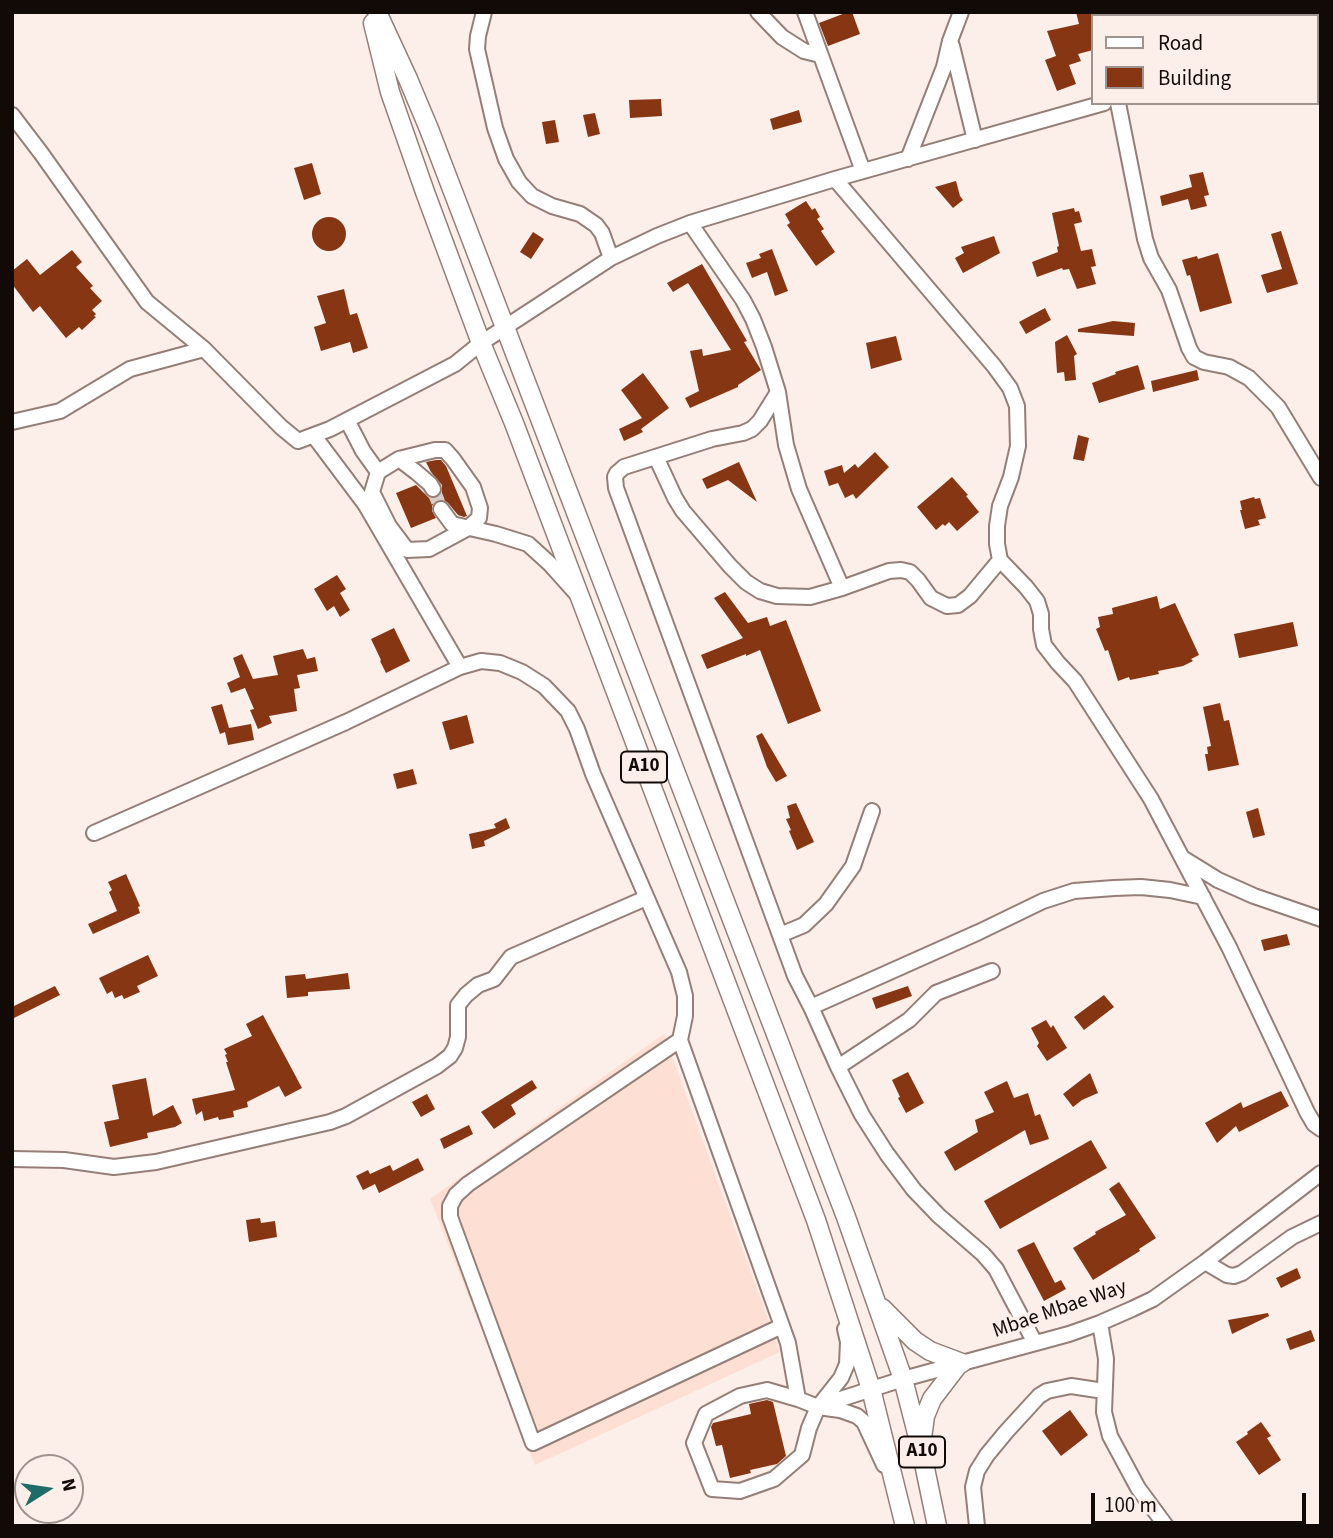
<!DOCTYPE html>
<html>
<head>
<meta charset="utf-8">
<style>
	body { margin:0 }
	#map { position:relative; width:1333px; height:1538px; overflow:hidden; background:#fceee9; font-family:"Source Sans 3",sans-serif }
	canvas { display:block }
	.frame { position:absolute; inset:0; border:14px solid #110a07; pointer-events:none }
	.legend { position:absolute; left:1091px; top:14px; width:228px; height:91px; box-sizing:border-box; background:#fceee9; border:2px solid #9e938f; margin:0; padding:9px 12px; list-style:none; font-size:21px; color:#110a07 }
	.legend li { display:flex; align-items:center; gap:14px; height:35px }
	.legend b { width:35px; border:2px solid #9e938f }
	.north { position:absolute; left:14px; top:1454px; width:70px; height:70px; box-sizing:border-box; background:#fceee9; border:2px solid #9e938f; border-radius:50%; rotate:78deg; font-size:19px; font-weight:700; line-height:28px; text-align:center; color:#110a07 }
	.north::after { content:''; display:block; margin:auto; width:24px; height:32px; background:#1f6b68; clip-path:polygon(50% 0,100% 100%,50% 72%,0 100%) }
	.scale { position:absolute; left:1091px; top:1493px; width:215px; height:32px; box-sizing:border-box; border:4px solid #110a07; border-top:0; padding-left:9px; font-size:21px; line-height:24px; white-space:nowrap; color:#110a07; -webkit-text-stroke:5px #fceee9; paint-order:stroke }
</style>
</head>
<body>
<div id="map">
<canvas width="1333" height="1538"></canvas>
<div class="frame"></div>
<ul class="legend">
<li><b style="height:9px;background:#fff"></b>Road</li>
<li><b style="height:19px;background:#863613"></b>Building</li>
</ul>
<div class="north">N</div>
<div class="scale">100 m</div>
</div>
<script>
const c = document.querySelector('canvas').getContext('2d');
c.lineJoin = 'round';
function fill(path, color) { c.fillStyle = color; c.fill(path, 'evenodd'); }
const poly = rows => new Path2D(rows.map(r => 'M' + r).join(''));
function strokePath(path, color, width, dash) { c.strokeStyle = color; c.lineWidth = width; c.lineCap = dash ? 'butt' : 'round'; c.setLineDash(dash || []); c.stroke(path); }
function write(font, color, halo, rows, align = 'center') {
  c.font = font + ' "Source Sans 3",sans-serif'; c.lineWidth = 7; c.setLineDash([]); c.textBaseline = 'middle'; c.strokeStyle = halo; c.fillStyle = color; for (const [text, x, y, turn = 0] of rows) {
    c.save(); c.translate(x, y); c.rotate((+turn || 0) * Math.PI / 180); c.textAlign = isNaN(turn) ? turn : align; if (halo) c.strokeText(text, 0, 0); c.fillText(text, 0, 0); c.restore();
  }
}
fill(poly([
	[664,1034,780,1352,535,1465,430,1199]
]), '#fedfd4');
fill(poly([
	[848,12,852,12,860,34,828,46,819,23],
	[1076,12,1093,12,1093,50,1078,54,1081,61,1069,65,1076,84,1057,91,1045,60,1056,56,1047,31,1079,24],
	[661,99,662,116,630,118,629,100],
	[799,110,802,122,773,130,770,119],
	[595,113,600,134,588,137,583,115],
	[555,120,559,142,546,144,542,122],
	[312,163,321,194,304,200,294,168],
	[1203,172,1209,195,1204,196,1207,206,1191,210,1188,199,1162,206,1160,196,1192,187,1189,175],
	[956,181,960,196,963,200,953,208,935,187],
	[806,201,812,210,815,208,820,217,817,219,824,229,821,231,835,252,816,266,787,225,790,223,785,214],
	[1074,208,1075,212,1079,211,1082,222,1074,224,1081,251,1092,249,1096,266,1091,267,1096,284,1077,289,1069,269,1063,270,1062,268,1037,277,1032,262,1058,252,1057,247,1059,246,1052,213],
	'312 234a17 17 0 1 1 34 0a17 17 0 1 1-34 0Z',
	[1281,231,1298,284,1267,293,1261,275,1282,269,1271,234],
	[533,232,544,239,531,259,520,252],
	[994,236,1000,253,963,273,955,258,964,253,961,247],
	[772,249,788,291,775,296,767,272,752,278,746,263,761,258,759,254],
	[72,250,82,262,76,267,93,286,90,288,102,301,92,310,96,314,94,316,96,317,82,330,79,327,66,338,40,306,33,312,12,284,12,271,27,259,40,275],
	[1218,253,1232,303,1200,312,1190,275,1187,276,1182,260,1197,256,1198,259],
	[702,264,747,341,744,342,761,370,738,385,738,387,690,408,685,398,699,391,690,351,702,349,703,356,731,350,688,283,673,292,667,283],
	[344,289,350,315,357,313,368,348,353,353,350,342,321,351,314,327,326,323,317,296],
	[1045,308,1051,320,1026,334,1019,322],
	[1113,321,1135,323,1134,336,1078,332,1078,329],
	[1067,335,1077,354,1074,356,1076,380,1065,381,1064,372,1057,373,1055,342],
	[896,336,902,360,871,369,866,343],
	[1138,365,1145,389,1099,403,1092,383,1116,374,1115,372],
	[1197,370,1199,380,1153,392,1151,381],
	[643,373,669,408,641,429,643,432,624,441,619,429,642,418,621,390],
	[1078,435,1089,438,1084,461,1073,459],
	[875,452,889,467,856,499,853,494,845,498,838,483,829,486,824,471,842,465,844,473,855,464,858,468],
	[436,460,441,460,446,466,467,516,464,517,458,515,448,503,444,500,439,500,435,502,432,506,432,511,436,518,411,528,396,493,416,485,429,498,434,499,438,497,442,493,442,485,431,472,426,462],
	[739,462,757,502,728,480,707,489,702,479],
	[952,477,968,495,966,496,979,512,957,531,949,522,945,526,943,524,936,530,917,507],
	[1254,497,1255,499,1260,498,1266,518,1258,520,1260,525,1245,529,1240,510,1242,510,1240,501],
	[337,575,346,589,340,593,350,610,340,617,334,606,327,611,314,589],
	[725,592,748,623,767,617,770,626,786,620,821,711,788,724,760,650,746,656,746,654,707,669,701,655,743,638,714,598],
	[1157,596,1160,609,1175,603,1199,655,1191,659,1193,661,1183,666,1158,671,1159,674,1130,680,1129,677,1118,681,1108,650,1105,651,1096,629,1100,627,1098,617,1113,614,1112,608],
	[1293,622,1298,646,1239,658,1234,634],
	[394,628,410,661,386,673,380,661,381,660,371,639],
	[303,649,307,659,315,657,318,671,297,675,300,688,294,689,297,711,269,716,272,723,258,729,250,710,254,709,245,688,231,693,227,683,240,677,233,658,242,654,253,679,278,675,273,656],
	[1220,703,1224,721,1229,720,1239,765,1208,771,1205,754,1208,754,1207,747,1211,746,1203,707],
	[222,704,229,728,251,724,254,740,228,745,225,732,220,734,211,707],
	[467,715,474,743,450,750,442,722],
	[762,733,787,776,776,782,767,767,756,736],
	[413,769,417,784,397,789,393,774],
	[796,803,814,842,797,850,789,831,791,830,786,819,790,818,787,806],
	[1258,808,1265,835,1253,838,1246,812],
	[506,818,510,828,484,841,485,846,472,849,469,834,496,828,494,824],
	[126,874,140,906,138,907,140,913,93,934,88,924,117,911,109,892,112,890,108,882],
	[1287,934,1290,945,1264,951,1261,940],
	[148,955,158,976,137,986,140,992,124,999,122,995,115,998,112,991,107,994,99,978],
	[348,973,350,989,308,992,308,996,287,998,285,976,305,974,306,979],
	[55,986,60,995,12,1019,12,1007],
	[908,986,912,996,876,1009,872,998],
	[1104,995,1114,1007,1084,1030,1074,1017],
	[263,1015,302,1088,285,1097,279,1086,247,1102,248,1107,233,1111,234,1117,219,1120,218,1117,204,1121,202,1111,196,1115,192,1099,235,1090,226,1062,228,1062,225,1055,227,1054,224,1049,252,1036,246,1024],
	[1046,1020,1051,1028,1053,1025,1067,1048,1047,1061,1037,1046,1039,1043,1031,1028],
	[908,1072,924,1103,906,1113,898,1098,900,1097,892,1080],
	[1090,1073,1098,1093,1082,1100,1073,1107,1063,1094],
	[146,1078,153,1116,173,1105,182,1123,175,1127,147,1133,148,1138,110,1147,104,1122,119,1119,112,1085],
	[532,1080,537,1088,511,1105,516,1114,494,1129,481,1112],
	[1007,1081,1014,1098,1028,1093,1035,1116,1040,1114,1049,1139,1030,1145,1025,1130,955,1171,944,1152,978,1132,975,1120,994,1112,984,1092],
	[1281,1091,1289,1106,1239,1132,1236,1126,1217,1143,1205,1123,1241,1102,1243,1108],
	[427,1094,435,1109,421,1117,412,1102],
	[469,1125,473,1134,444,1149,440,1139],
	[1091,1140,1107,1168,1000,1229,984,1201],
	[418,1158,424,1170,379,1193,375,1184,363,1190,356,1176,368,1170,370,1174,390,1165,393,1171],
	[1119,1182,1156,1238,1139,1249,1140,1251,1093,1280,1073,1248,1096,1234,1095,1232,1126,1215,1109,1189],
	[260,1218,261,1223,275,1221,277,1237,249,1242,246,1220],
	[1034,1242,1055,1283,1061,1280,1066,1289,1044,1301,1017,1250],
	[1297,1268,1301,1278,1281,1288,1276,1278],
	[1268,1313,1269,1316,1232,1334,1228,1320],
	[1311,1330,1315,1341,1290,1350,1286,1339],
	[767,1400,773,1402,786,1456,777,1464,750,1470,751,1473,730,1478,722,1445,716,1446,711,1427,713,1423,751,1414,749,1404],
	[1070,1410,1088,1435,1061,1456,1042,1431],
	[1261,1422,1271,1436,1267,1438,1281,1460,1259,1475,1236,1442,1248,1434,1247,1432]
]), '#863613');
strokePath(poly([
	[433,489,441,509]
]), '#d9ccc7', 14, [14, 7]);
const minor = poly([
	[484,12,478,36,477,49,495,128,506,159,519,182,532,196,552,206,580,214,596,225,602,233,611,258],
	[758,12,782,37,804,51,820,55],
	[805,12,863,171],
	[952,46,975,140],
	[1317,70,1321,70],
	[1118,103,1145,239,1151,258,1169,290,1189,348,1194,357,1204,362,1229,367,1249,378,1278,407,1321,478],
	[12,115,41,153,147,302,204,349,281,427,298,441,330,429,455,364,481,343,611,258,657,236,690,223,835,179,1104,103],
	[908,159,944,67,950,41,961,12],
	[835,179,994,366,1010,388,1017,406,1018,446,1011,477,1000,506,997,526,997,544,1000,560,1026,587,1037,601,1041,614,1041,629,1044,645,1058,663,1075,681,1151,799,1229,947,1307,1112,1314,1124,1321,1129],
	[690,223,743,300,753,319,764,347,778,392,786,445,799,489,842,588],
	[778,392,760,421,752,429,743,433,712,439,624,467,617,473,615,477,616,488,795,976,811,1007,838,1067,862,1115,887,1154,914,1190,939,1216,983,1254,996,1269,1035,1343],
	[347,420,363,451,378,472,399,459,416,472,430,484,433,489],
	[12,422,60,411,130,369,204,349],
	[314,436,365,504,460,667],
	[656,457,675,498,683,511,730,566,746,582,760,591,777,596,810,597,842,588,889,571,901,570,910,572,918,580,931,598,947,606,958,605,970,596,1000,560],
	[378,472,372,492,389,526,407,550,429,549,468,528,479,518,480,508,473,487,453,459,445,450,435,450,399,459],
	[441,509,452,524,496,534,528,544,550,564,576,593],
	[94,833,346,722,460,667,481,661,500,663,522,672,544,686,568,711,577,729,593,774,679,972,685,996,685,1016,680,1040],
	[1184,859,1218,880,1254,896,1321,919],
	[780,935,804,925,826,904,853,866,872,811],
	[811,1007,979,932,1043,901,1074,891,1114,888,1141,887,1170,890,1203,897],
	[838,1067,909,1020,936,993,992,971],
	[12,1159,64,1160,114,1167,139,1164,156,1162,330,1122,346,1116,437,1066,450,1056,455,1048,458,1037,458,1005,466,995,478,985,494,979,511,957,646,898],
	[1205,1262,1227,1275,1234,1276,1242,1273,1292,1237,1321,1223],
	[1100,1323,1106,1359,1104,1412,1110,1436,1138,1488,1166,1526],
	[782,1326,533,1443,450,1217,450,1206,456,1195,468,1184,680,1040,782,1326,788,1343,798,1399,818,1407,840,1410,857,1416,864,1422,884,1465],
	[798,1399,767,1390,740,1396,706,1414,694,1443,712,1489,740,1491,774,1479,802,1455,809,1428,818,1407,841,1378,847,1364,848,1342,845,1329],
	[822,1405,903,1379,1069,1334,1100,1323,1132,1309,1153,1299,1205,1262,1321,1173],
	[977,1526,973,1487,977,1471,987,1455,1006,1432,1039,1396,1047,1391,1071,1386,1104,1391]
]);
const major = poly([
	[377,12,408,79,429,129,846,1217,903,1379,921,1449,937,1526],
	[373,23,390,92,425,192,481,343,514,423,816,1220,871,1389,905,1526],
	[882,1308,915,1341,930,1351,962,1363],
	[922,1438,925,1416,932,1399,958,1365]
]);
strokePath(minor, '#947f78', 18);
strokePath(major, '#947f78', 21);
strokePath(minor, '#fff', 14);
strokePath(major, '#fff', 18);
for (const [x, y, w] of [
	[644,767,46],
	[922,1452,46]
]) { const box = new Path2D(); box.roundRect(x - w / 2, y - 15.5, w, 31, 5); c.fillStyle = '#fceee9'; c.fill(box); strokePath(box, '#110a07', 2); }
write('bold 19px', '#110a07', null, [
	["A10",644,767],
	["A10",922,1452]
]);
write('21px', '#110a07', '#fceee9', [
	["Mbae Mbae Way",1060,1310,-19]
]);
</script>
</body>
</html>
